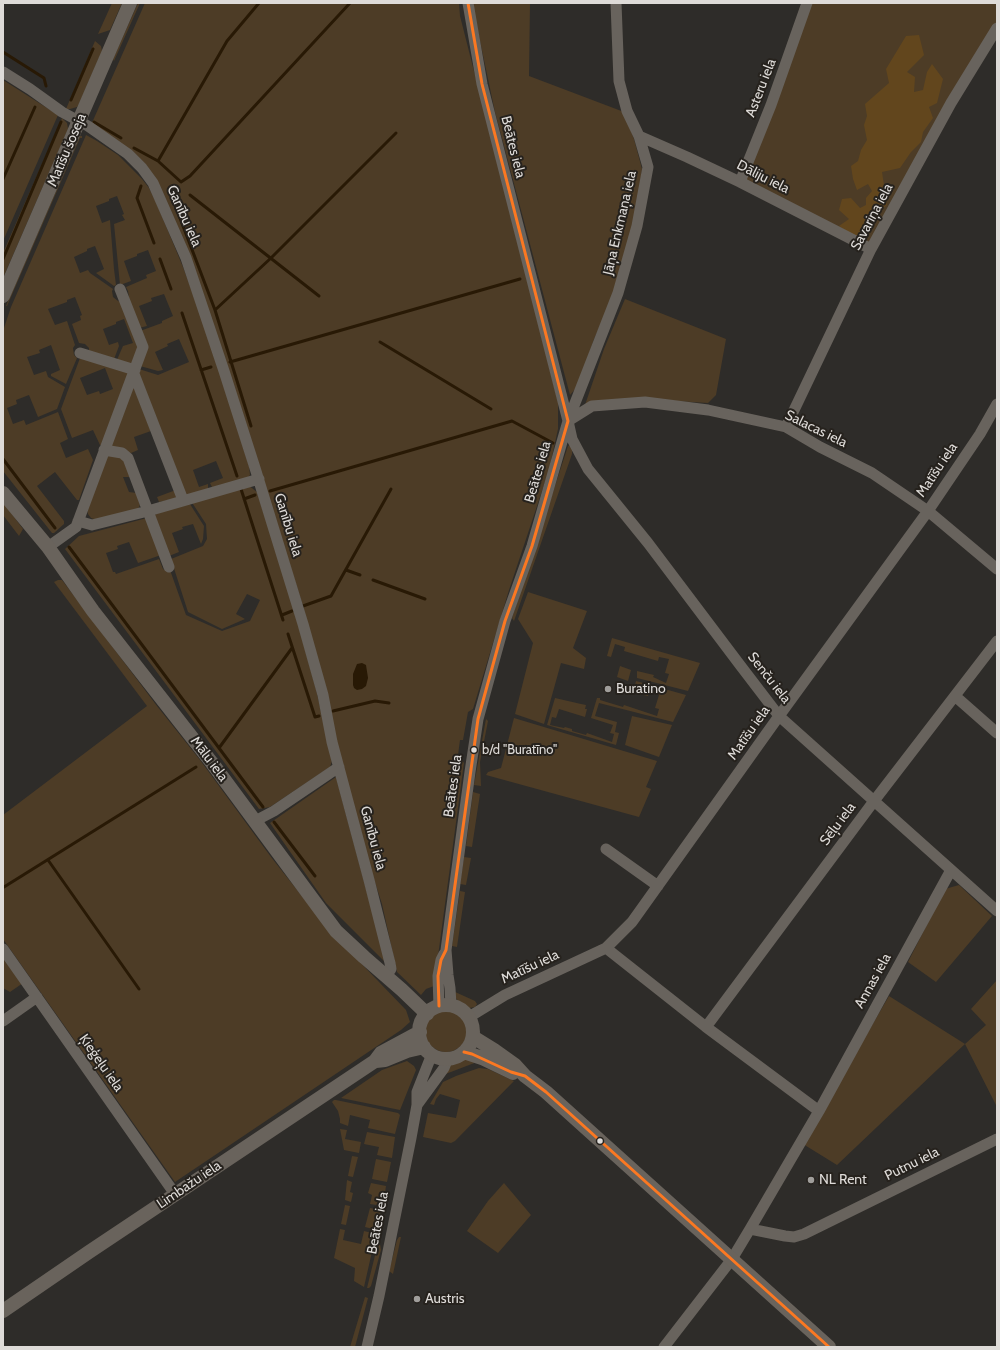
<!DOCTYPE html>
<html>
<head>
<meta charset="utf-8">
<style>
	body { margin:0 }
	#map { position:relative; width:1000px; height:1350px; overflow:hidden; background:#2e2c29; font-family:Cabin,sans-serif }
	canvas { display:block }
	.frame { position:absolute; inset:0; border:4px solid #dedbd8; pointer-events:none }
</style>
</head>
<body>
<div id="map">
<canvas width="1000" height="1350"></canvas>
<div class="frame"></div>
</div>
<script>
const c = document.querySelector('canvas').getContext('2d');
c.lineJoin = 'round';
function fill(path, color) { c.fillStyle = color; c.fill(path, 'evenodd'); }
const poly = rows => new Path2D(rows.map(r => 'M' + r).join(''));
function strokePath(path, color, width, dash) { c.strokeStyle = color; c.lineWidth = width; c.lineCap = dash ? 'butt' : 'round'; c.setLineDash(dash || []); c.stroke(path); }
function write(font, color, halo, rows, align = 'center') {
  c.font = font + ' Cabin,sans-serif'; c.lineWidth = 4; c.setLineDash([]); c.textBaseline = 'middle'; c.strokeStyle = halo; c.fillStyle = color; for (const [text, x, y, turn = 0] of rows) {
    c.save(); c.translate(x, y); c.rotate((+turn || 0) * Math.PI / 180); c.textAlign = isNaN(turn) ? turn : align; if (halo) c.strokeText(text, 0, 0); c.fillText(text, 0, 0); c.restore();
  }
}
fill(poly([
	[112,3,122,3,110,30,98,34],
	[138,3,140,3,114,61,113,59],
	[145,3,459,3,460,16,558,402,558,429,549,470,509,590,473,709,468,712,463,740,460,740,458,755,464,763,434,986,426,989,421,995,397,972,382,904,370,867,323,695,303,606,270,503,161,193,91,125],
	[472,3,530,3,529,76,624,112,634,139,642,169,635,225,616,291,594,339,578,386,570,395,495,112],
	[807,3,997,3,997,28,871,249,740,182],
	[95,41,101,46,102,51,79,104,77,107,70,109,66,109],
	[3,80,58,115,3,241],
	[62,118,67,123,68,129,3,278,3,253],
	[86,135,97,141,118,155,142,179,149,188,156,202,183,267,198,307,226,391,249,466,250,475,246,480,213,489,210,483,223,478,216,461,193,470,199,487,208,484,208,490,185,496,182,495,136,374,139,369,158,375,189,362,179,339,167,344,168,346,155,352,163,370,158,371,140,366,146,351,146,346,140,331,162,323,162,321,173,316,164,294,151,298,152,301,139,306,147,326,139,328,127,300,129,297,128,291,126,287,147,278,146,275,156,271,148,250,137,254,137,256,124,261,131,281,120,285,114,224,125,220,122,215,124,214,117,196,109,199,109,201,96,206,102,223,110,220,114,269,116,285,114,286,96,273,104,269,95,246,87,249,87,251,74,257,80,273,88,270,90,273,113,289,112,291,113,297,118,301,123,302,140,347,135,364,132,367,116,362,123,346,133,343,124,319,116,322,116,324,103,329,109,345,118,342,119,346,113,362,89,354,89,348,85,344,79,343,72,324,81,320,80,316,82,315,75,297,67,300,67,302,48,309,55,325,67,321,75,345,73,348,74,355,77,358,66,384,51,376,51,374,60,370,51,345,39,350,40,353,27,357,34,375,46,371,48,377,65,387,57,409,38,417,29,395,16,400,17,404,7,408,13,424,24,420,26,425,58,412,68,439,60,443,66,458,88,449,93,460,79,500,77,500,55,472,37,486,64,521,64,524,54,533,52,533,3,471,3,331,11,307],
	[80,136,82,136,82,138,80,138,7,306,6,306],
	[625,299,726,339,716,395,708,403,644,399,585,405,604,349],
	[80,358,129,372,103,445,100,445,93,430,72,438,61,409],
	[105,368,113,389,100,394,99,391,87,395,80,378],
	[133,385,151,431,134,437,138,450,131,453,109,447],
	[570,445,572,448,572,454,514,621,512,618,568,446],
	[107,455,123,458,131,477,123,477,129,492,137,493,140,505,138,509,97,520,91,518,88,514,87,509],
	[248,485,257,492,288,588,316,689,332,761,330,767,270,807,259,809,65,549,79,536,147,518,161,555,138,563,129,542,117,546,118,549,106,553,113,572,115,572,116,574,159,559,163,569,165,570,170,570,186,615,222,631,250,621,260,600,247,594,236,614,245,619,222,629,188,612,171,559,203,546,207,539,206,524,191,501],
	[176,490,179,498,159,502,157,497],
	[188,501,204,526,203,539,201,544,193,524,182,527,183,529,172,533,179,552,169,556,154,515],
	[3,502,23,529,19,536,3,515],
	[58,580,62,580,157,706,200,760,271,857,327,928,406,1010,410,1022,401,1030,175,1182,3,939,3,815,147,706,54,582],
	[528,592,587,611,573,648,586,658,584,669,561,663,544,724,515,714,533,643,518,619],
	[612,638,700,663,688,691,637,678,637,671,654,675,653,677,666,683,669,674,665,673,669,659,659,657,658,661,624,651,625,647,615,644,611,657,607,656],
	[620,666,631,670,628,681,617,677],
	[636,681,686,695,673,722,599,703,595,716,617,722,615,732,619,733,616,745,547,725,555,698,581,704,586,705,585,709,587,709,585,717,559,709,556,718,552,717,550,725,564,728,565,727,572,729,572,731,586,735,587,733,612,742,614,734,610,733,613,725,591,718,597,698,600,698,600,700,623,707,624,705,657,716,659,709,655,708,659,695,649,692,648,696,631,692,633,684,635,685],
	[632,716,672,725,659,757,625,745],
	[514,718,657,761,646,787,651,789,639,817,486,775,488,772,501,768],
	[486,719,488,721,480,762,481,786,474,785],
	[336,777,386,963,326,903,270,823],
	[473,792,480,794,472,847,466,846],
	[464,857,471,858,466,885,460,884],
	[959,885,992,916,936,982,908,962,945,889],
	[460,891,465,892,457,947,452,946],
	[3,953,23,983,10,992,3,988],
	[997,980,997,1107,965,1044,938,1069,837,1165,803,1144,889,996,965,1044,986,1025,971,1009],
	[453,991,475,1001,477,1004,475,1007,469,1008,465,1006,459,1002,455,997],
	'425 1031a21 21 0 1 1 42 0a21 21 0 1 1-42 0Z',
	[467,1058,477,1062,443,1075,449,1066,456,1060],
	[407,1061,414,1066,416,1070,400,1110,341,1098,382,1070],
	[479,1068,488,1069,514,1081,455,1141,451,1143,423,1137,428,1113,456,1118,460,1100,440,1094,436,1099,434,1105,430,1104,443,1082,456,1076],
	[334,1100,336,1100,398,1113,400,1115,395,1134,368,1128,370,1120,350,1115,348,1126,340,1123,340,1119,338,1111,332,1102],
	[340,1129,347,1130,345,1139,361,1142,359,1153,344,1150],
	[367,1132,395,1137,392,1158,377,1155,379,1147,364,1144],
	[352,1156,358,1157,353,1177,348,1176],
	[376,1159,391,1162,387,1182,372,1179],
	[347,1180,352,1182,350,1192,353,1193,351,1202,345,1200],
	[371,1183,386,1186,383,1206,370,1204,372,1195,368,1193],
	[504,1183,531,1215,498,1253,467,1231,488,1201],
	[345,1205,350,1206,346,1225,341,1224],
	[370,1208,381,1210,377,1230,365,1227],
	[340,1229,345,1230,343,1240,361,1244,364,1231,376,1234,364,1287,354,1281,355,1268,334,1258],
	[399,1237,401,1237,393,1274,389,1271,397,1240],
	[379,1239,381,1250,371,1286,369,1288,367,1288],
	[365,1297,368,1298,355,1347,350,1347]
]), '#4d3c26');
fill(poly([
	[919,35,924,55,907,72,915,77,914,92,923,90,927,72,932,64,943,79,937,103,929,107,933,118,923,132,921,142,911,152,900,168,882,172,887,205,877,213,864,233,854,236,839,226,849,219,839,210,842,199,851,198,860,208,866,205,866,198,872,191,868,184,857,190,853,179,851,166,858,161,861,150,867,140,864,125,867,116,865,104,889,83,886,69,906,36]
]), '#62461d');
fill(poly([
	[362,663,366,665,368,678,366,686,362,689,357,690,354,688,353,685,353,674,357,664]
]), '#281905');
strokePath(poly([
	[3,52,44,78,46,86],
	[71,100,93,49],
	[94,122,121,138],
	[134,148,158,161,181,182,190,176,350,3],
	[158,161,227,41,259,3],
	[3,179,35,107],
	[141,186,137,198,154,243],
	[190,195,319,296],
	[172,197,215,310,251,426],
	[3,259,61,122],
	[160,259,171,289],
	[215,310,271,258,396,133],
	[182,313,237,476],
	[380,342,491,409],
	[230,362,520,279],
	[201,370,211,367],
	[3,459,55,528],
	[241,489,283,620],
	[270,491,512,421,553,443],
	[244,499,255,495],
	[69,547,263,807],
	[346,570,360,575],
	[373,580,425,599],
	[303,606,331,596,391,489],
	[282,615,292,611],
	[288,634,315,717,319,716],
	[333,711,375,701,389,703],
	[219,748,292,648],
	[274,822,315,876],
	[48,860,139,989],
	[4,887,196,767]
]), '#281905', 3);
strokePath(poly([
	[3,72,30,89,62,112,88,126,128,154,142,168,153,183,186,258,224,371,255,468,303,624,323,695,332,742,369,880,390,963,391,969,386,976],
	[639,136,687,157,740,182,871,249],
	[740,182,771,105,807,3],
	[80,353,135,370],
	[134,374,183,500],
	[568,421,572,439,588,469,648,543,740,665,779,716,997,911],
	[568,421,592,406,645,402,708,410,786,427,820,447,872,473,928,511,997,569],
	[568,421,618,293,637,226,648,167,639,136,627,111,619,81,616,3],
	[786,427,871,249,951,103,997,28],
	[104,450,122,453,128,458,169,567],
	[78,521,92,525,148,511,259,479],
	[48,547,76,527,143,347,120,289],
	[955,696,997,733],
	[255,821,274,811,339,767],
	[606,849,658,886],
	[606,948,706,1027,819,1111],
	[3,949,175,1194],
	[451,1005,450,988,448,975,446,950,470,772,478,719,505,621,532,546,568,421,482,84,468,3],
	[439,1006,438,976,441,960,444,954],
	[469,1017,505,995,606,948,632,922,779,716,928,511,980,434,997,404],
	[3,1021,37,997],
	[706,1027,874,801,997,641],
	[417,1105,444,1068,448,1058],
	[750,1229,785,1236,794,1237,804,1234,997,1139],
	[367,1347,379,1296,411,1138,417,1105,417,1092,432,1054],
	[664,1347,732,1259,750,1229,819,1111,951,870]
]), '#68635d', 11);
strokePath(poly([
	[3,296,130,3],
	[3,493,48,547,93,611,212,763,336,931,364,957,402,990,427,1014],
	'419 1032a27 27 0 1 1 54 0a27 27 0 1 1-54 0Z',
	[473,1037,494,1050,515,1065,525,1076,546,1092,829,1347],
	[464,1052,482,1058,513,1073],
	[376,1061,385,1060,407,1051,424,1047],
	[3,1311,89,1252,375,1061,381,1053,420,1032]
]), '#69635c', 14);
strokePath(poly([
	[439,1006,438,976,441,960,446,950,478,719,505,621,532,546,568,421,482,84,468,3],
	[464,1052,472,1054,511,1072,525,1076,546,1092,829,1347]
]), '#fb7822', 3);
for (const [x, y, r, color] of [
	[608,689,4,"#a09e9b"],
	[474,750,3.5,"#dedbd8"],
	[600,1141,3.5,"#dedbd8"],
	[811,1180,4,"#a09e9b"],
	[417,1299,4,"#a09e9b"]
]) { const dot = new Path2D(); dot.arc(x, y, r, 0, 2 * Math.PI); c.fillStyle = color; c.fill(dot); strokePath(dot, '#26221d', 1.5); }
write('13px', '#dedbd8', '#26221d', [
	["b/d \"Buratīno\"",482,750]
], 'left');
write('14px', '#dedbd8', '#26221d', [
	["Asteru iela",761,88,-69],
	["Beātes iela",513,147,76],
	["Matīšu šoseja",67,150,-67],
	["Dāliju iela",763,177,27],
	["Ganību iela",184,216,66],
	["Savariņa iela",872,217,-62],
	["Jāņa Enkmaņa iela",620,223,-77],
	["Salacas iela",816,429,26],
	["Matīšu iela",937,470,-56],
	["Beātes iela",538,472,-74],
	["Ganību iela",288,525,73],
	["Senču iela",769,678,52],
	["Matīšu iela",749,733,-55],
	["Mālu iela",209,759,53],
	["Beātes iela",453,786,-82],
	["Sēļu iela",838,824,-53],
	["Ganību iela",373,838,75],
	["Matīšu iela",530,967,-25],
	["Annas iela",873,981,-61],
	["Ķieģeļu iela",101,1063,55],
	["Putnu iela",912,1164,-26],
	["Limbažu iela",189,1185,-34],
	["Beātes iela",378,1223,-79]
]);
write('14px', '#dedbd8', '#26221d', [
	["Buratino",616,689],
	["NL Rent",819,1180],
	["Austris",425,1299]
], 'left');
</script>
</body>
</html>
